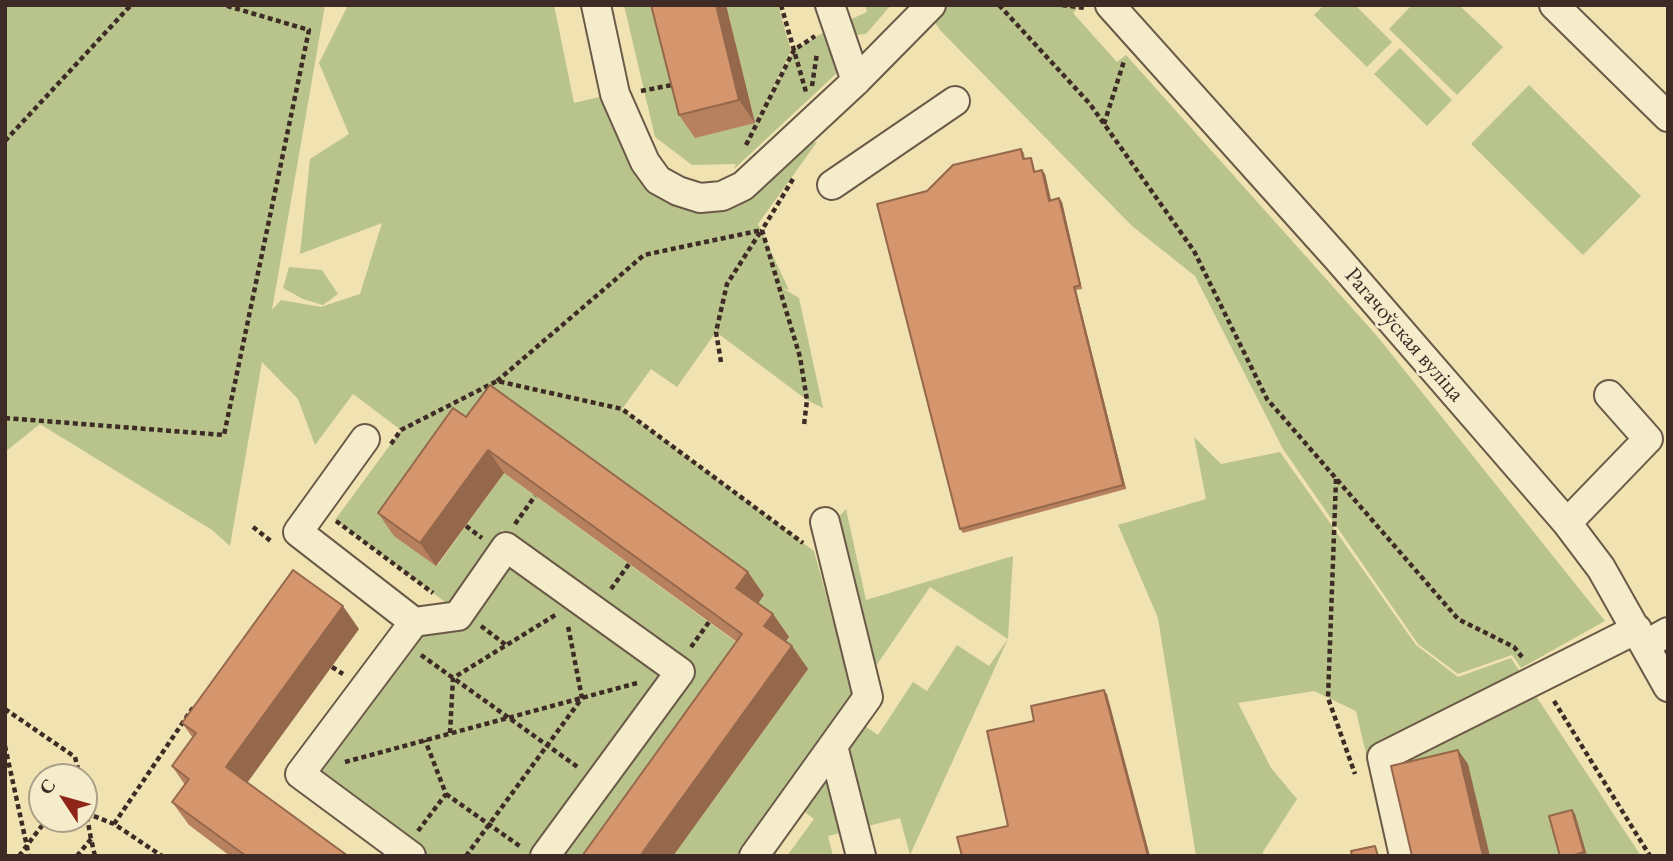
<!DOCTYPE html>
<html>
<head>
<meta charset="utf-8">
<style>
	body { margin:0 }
	#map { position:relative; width:1673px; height:861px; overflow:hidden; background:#f0e2b1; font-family:"EB Garamond",serif }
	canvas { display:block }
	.frame { position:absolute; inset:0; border:7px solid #3e2b25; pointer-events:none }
	.north { position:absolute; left:28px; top:763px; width:70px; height:70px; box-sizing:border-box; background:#f5eccc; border:2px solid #ac9f89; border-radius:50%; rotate:306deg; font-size:19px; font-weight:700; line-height:28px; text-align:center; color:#3e2b25 }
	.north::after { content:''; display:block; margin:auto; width:24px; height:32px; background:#8f2418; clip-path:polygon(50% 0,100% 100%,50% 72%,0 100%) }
</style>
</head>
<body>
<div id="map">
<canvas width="1673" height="861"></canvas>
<div class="frame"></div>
<div class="north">С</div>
</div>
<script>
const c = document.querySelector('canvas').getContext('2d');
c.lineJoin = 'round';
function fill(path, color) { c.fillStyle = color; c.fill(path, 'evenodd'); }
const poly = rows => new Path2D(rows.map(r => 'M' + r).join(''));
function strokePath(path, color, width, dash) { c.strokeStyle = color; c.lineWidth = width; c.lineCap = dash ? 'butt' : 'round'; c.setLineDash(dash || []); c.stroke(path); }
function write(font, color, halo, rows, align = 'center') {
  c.font = font + ' "EB Garamond",serif'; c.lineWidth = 6; c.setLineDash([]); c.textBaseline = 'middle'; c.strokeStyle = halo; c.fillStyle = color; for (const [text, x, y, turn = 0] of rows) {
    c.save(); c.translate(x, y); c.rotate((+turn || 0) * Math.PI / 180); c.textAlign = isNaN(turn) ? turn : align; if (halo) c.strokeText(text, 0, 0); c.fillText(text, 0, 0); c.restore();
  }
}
fill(poly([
	[5,5,325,5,272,310,281,300,321,307,360,294,382,223,300,254,310,159,349,134,319,63,348,5,554,5,574,103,616,93,631,170,647,186,672,201,695,211,719,212,747,195,804,143,817,142,758,224,789,290,782,288,799,298,823,408,807,400,716,332,677,387,651,369,622,409,814,551,854,695,738,856,673,856,808,669,780,649,788,637,753,611,764,595,506,408,437,566,504,473,758,658,615,856,562,856,696,670,502,530,448,604,335,520,401,430,353,394,315,445,298,399,262,362,230,546,212,530,40,424,5,452],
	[624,5,662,5,755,123,726,5,778,5,791,51,754,127,794,50,831,28,839,71,734,169,736,164,692,165,655,137],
	[865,5,891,5,866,34,856,35,847,21,867,12],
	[949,5,1080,5,1073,13,1117,62,1126,55,1377,336,1605,621,1521,668,1512,655,1458,674,1418,644,1283,449,1195,276,1132,226,940,30,936,24,936,18],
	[1324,5,1355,5,1392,42,1367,67,1314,15],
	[1412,5,1459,5,1503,47,1457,95,1389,29],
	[1400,48,1452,100,1427,126,1374,74],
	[1529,85,1641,196,1583,255,1471,144],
	[289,267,322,270,338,294,323,305,303,299,283,288],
	[1194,437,1221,464,1280,452,1416,645,1458,677,1511,658,1641,856,1390,856,1356,711,1314,691,1238,703,1271,768,1297,799,1263,852,1263,856,1196,856,1158,618,1118,525,1206,499],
	[846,509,866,600,1013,556,1008,639,910,855,900,818,828,836,833,856,787,856,814,819,792,802,853,718,878,735,913,682,927,691,957,645,989,666,1008,639,930,587,865,682,827,530],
	[506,547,680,672,545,856,411,856,300,774,414,622,458,616]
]), '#b9c38c');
const minor = poly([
	[596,5,615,94,645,162,658,180,678,191,700,198,722,196,743,186,856,81,931,5],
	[830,5,856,81],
	[1110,5,1338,259,1567,523,1601,568,1668,687],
	[1554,5,1668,117],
	[832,185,955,101],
	[365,439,298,532,414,622,300,774,411,856],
	[1567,523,1648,439,1609,395],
	[414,622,458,616,506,547,680,672,545,856],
	[1645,645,1668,632],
	[833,746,861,856],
	[754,856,868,697,825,522],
	[1404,856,1382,757,1637,629]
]);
strokePath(minor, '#6a5948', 32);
strokePath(poly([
	[781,5,806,92],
	[999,5,1090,104,1194,251,1267,399,1458,619,1514,647,1522,657],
	[1062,5,1085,8],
	[812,86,817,53],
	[641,91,677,84],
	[1104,124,1124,61],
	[5,141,131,5],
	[746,145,794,50,815,36],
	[793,179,762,230,800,357,807,400,804,425],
	[721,362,716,332,727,284,761,231],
	[497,381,644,255,762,230],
	[5,418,224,435,309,30,224,5],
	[391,444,401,430,497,381,622,409,803,543],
	[1336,479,1328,698,1355,774],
	[336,521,433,593],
	[515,524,535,496],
	[466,526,482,538],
	[253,527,272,542],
	[611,589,629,564],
	[481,626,506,645],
	[691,647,709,622],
	[421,655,579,768],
	[332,667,343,674],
	[1554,701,1650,856],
	[5,709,75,757,80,777],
	[450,733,453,678,557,614],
	[5,746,29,856],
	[345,762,637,683],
	[446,794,521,847],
	[84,800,91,839],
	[86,813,114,824,162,856],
	[114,824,192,709,196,710],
	[418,831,446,794,425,740],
	[19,856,47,819],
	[77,856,91,839,95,856],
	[466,856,582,698,568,626]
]), '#3e2b25', 4.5, [5, 3.5]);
strokePath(minor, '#f5eccc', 28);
fill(poly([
	[651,5,726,5,755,123,695,138,679,115],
	[1021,149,1024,153,1025,159,1031,158,1033,162,1035,171,1045,174,1051,200,1062,202,1082,289,1076,290,1126,489,963,533,960,529,927,191],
	[466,417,764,595,758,603,773,614,789,637,786,641,792,646,808,669,673,856,582,856,737,642,504,473,436,566,394,536,378,513],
	[359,629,247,782,348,856,230,856,189,825,172,802,185,785,172,766,193,738,182,723],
	[1575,814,1587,856,1560,856]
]), '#b7805e');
fill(poly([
	[716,5,726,5,755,123,739,100],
	[1042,170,1045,174,1052,205,1049,201],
	[1059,198,1062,202,1082,289,1080,285],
	[1074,287,1076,290,1126,489,1123,485],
	[488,450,504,473,436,566,420,543],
	[748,572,764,595,753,611,736,588],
	[343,606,359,629,242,790,226,767],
	[773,614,789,637,780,649,764,626],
	[792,646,808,669,673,856,640,856],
	[1104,690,1107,694,1150,856,1148,856],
	[1458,750,1468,764,1490,856,1483,856],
	[1572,810,1575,814,1587,856,1584,852]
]), '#95684c');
const building = poly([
	[651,5,716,5,739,100,679,115,651,5],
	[1021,149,1023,159,1031,158,1034,172,1042,170,1049,201,1059,198,1080,285,1074,287,1123,485,960,529,877,204,927,191,953,165,1021,149],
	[490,385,748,572,736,588,773,614,764,626,792,646,640,856,582,856,742,634,488,450,420,543,378,513,453,408,466,417,490,385],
	[293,570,343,606,226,767,348,856,246,856,172,802,189,779,172,766,196,733,182,723,293,570],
	[1104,690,1148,856,962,856,957,837,1008,826,987,731,1034,721,1031,706,1104,690],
	[1458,750,1483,856,1412,856,1391,766,1458,750],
	[1572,810,1584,852,1571,856,1560,856,1549,816,1572,810],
	[1375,846,1378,856,1352,856,1351,851,1375,846]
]);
fill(building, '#d5956d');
strokePath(building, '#95684c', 2);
write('23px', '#3e2b25', '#f5eccc', [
	["Рагачоўская вуліца",1404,335,49]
]);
</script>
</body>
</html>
